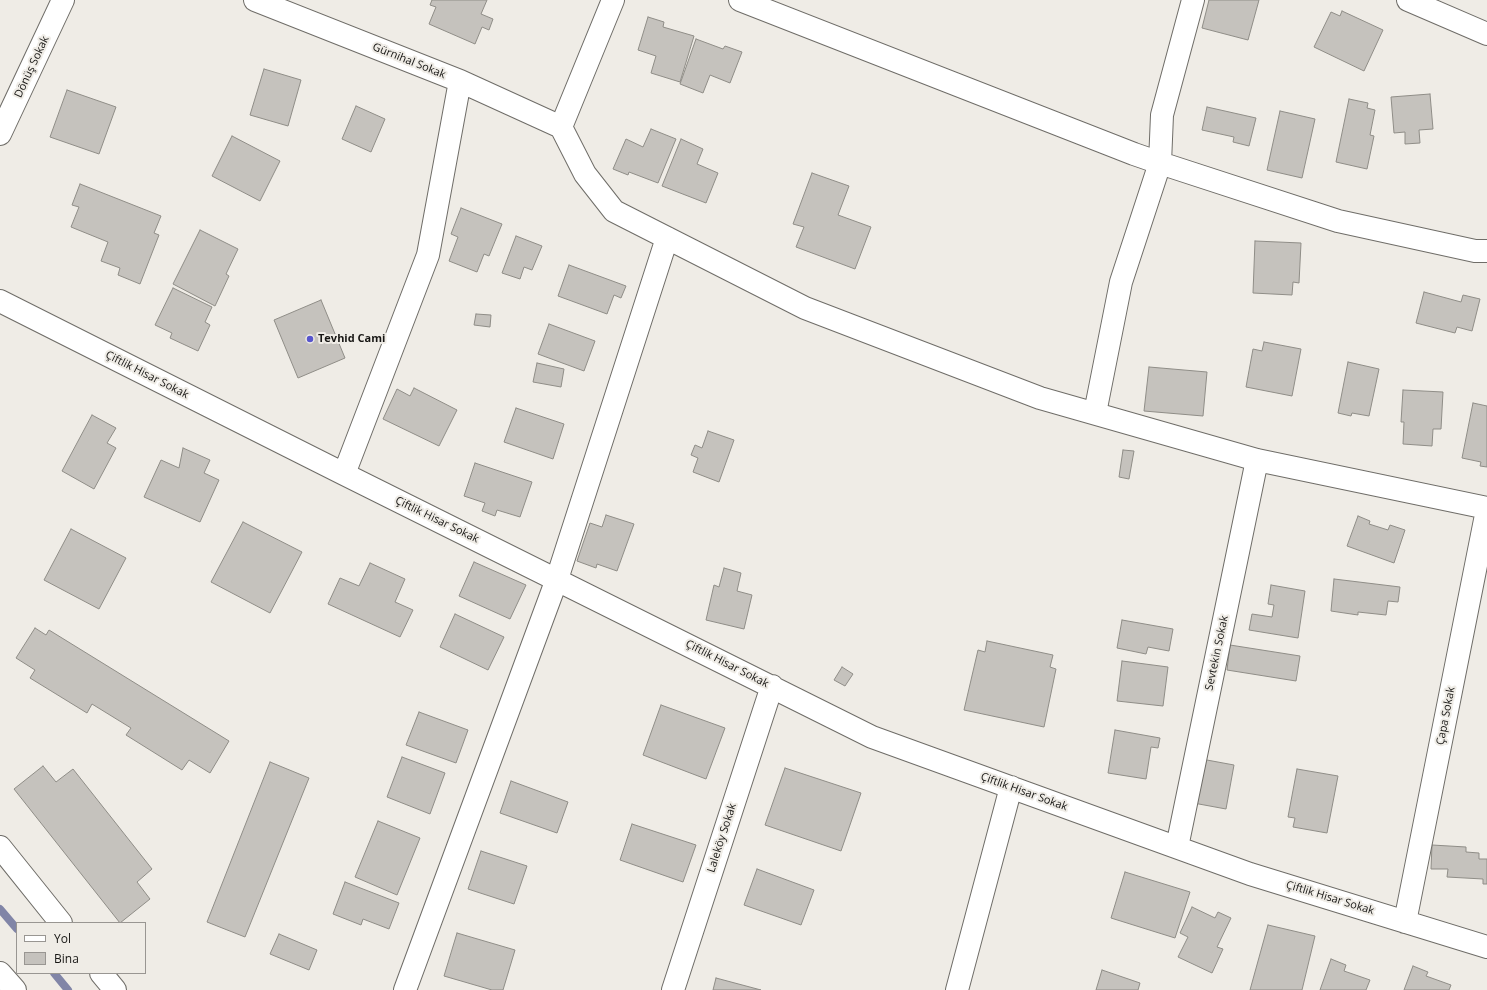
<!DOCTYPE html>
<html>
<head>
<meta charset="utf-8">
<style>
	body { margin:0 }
	#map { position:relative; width:1487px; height:990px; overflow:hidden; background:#efece6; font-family:"Open Sans",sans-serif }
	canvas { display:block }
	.legend { position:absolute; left:16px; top:922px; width:130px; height:52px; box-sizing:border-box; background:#efece6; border:1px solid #999692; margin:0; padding:5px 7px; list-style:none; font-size:12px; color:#171614 }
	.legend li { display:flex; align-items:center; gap:8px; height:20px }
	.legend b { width:20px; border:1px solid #999692 }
</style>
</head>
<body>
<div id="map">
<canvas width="1487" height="990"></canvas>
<ul class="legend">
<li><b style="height:5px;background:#fff"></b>Yol</li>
<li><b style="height:11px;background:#c5c2bd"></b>Bina</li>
</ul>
</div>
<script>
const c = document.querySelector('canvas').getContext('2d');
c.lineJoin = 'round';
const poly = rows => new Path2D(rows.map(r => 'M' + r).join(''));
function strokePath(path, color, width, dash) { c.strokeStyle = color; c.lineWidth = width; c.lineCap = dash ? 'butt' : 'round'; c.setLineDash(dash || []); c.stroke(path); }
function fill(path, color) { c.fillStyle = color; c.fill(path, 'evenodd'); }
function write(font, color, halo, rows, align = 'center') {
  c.font = font + ' "Open Sans",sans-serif'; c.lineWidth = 4; c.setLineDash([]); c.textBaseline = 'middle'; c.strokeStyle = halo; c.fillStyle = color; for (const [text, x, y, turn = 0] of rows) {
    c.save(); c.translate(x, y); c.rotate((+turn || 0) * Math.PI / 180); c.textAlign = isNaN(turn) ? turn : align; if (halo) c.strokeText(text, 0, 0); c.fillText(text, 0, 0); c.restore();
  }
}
strokePath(poly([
	[0,909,17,929],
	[54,973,68,990]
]), '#8185a7', 8);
const building = poly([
	[432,0,487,0,481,14,493,19,489,30,482,27,475,44,429,24,436,7,430,5,432,0],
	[1209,0,1259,0,1248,40,1202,28,1209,0],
	[1342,11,1383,30,1364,71,1314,47,1331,12,1340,16,1342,11],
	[648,17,664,22,663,27,694,36,680,82,651,73,656,56,638,50,648,17],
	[696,39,723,49,725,46,742,52,730,83,710,75,703,93,680,84,696,39],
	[264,69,301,80,288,126,250,115,264,69],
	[67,90,116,107,99,154,50,137,67,90],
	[1430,94,1433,129,1419,130,1420,143,1405,144,1405,132,1394,133,1391,97,1430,94],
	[1349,99,1368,103,1367,108,1375,110,1370,135,1374,136,1367,169,1336,162,1349,99],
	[356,106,385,119,371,152,342,139,356,106],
	[1207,107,1256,118,1249,146,1233,142,1234,137,1202,130,1207,107],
	[1280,111,1315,119,1302,178,1267,170,1280,111],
	[651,129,676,139,658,183,629,172,628,175,613,169,626,139,643,147,651,129],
	[232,136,280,161,260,201,212,176,232,136],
	[681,139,703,149,697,164,718,173,706,203,662,186,681,139],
	[812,173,849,186,838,215,871,227,855,269,796,247,804,227,793,224,812,173],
	[80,184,161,216,154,233,159,235,140,284,118,275,120,268,101,261,108,242,71,227,79,207,72,205,80,184],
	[461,208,502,224,489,256,484,254,477,272,449,261,458,237,451,234,461,208],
	[200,230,238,249,226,274,229,276,215,306,173,284,200,230],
	[516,236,542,246,532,270,524,267,520,279,502,273,516,236],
	[1255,241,1301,243,1299,283,1293,282,1292,295,1253,293,1255,241],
	[569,265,626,286,621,298,614,295,607,314,558,296,569,265],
	[173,288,212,307,205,322,210,325,198,351,170,338,172,333,155,325,173,288],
	[1424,292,1461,302,1463,295,1480,299,1472,331,1457,327,1455,333,1416,323,1424,292],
	[321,300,345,358,298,378,274,320,321,300],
	[476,314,491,315,490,327,474,325,476,314],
	[549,324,595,341,584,371,538,354,549,324],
	[1264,342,1301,349,1292,396,1246,387,1253,349,1262,351,1264,342],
	[1348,362,1379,369,1369,416,1352,413,1351,416,1338,413,1348,362],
	[537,363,564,369,561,387,533,382,537,363],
	[1149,367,1207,372,1203,416,1144,411,1149,367],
	[414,388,457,410,439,446,383,419,397,389,410,396,414,388],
	[1403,390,1443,392,1441,429,1433,429,1432,446,1403,444,1404,422,1401,422,1403,390],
	[1473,403,1487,406,1487,467,1480,466,1481,462,1462,458,1473,403],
	[516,408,564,424,553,459,504,442,516,408],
	[92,415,116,428,107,443,116,448,94,489,62,471,92,415],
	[708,431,734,440,719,482,693,472,698,458,691,455,695,445,702,448,708,431],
	[183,448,210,460,204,473,219,480,200,522,144,497,161,460,179,468,183,448],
	[1123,450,1134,451,1129,479,1119,477,1123,450],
	[475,463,532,482,520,517,497,510,495,516,482,511,485,503,464,496,475,463],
	[606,515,634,524,617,571,597,564,596,568,577,561,590,523,602,527,606,515],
	[1358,516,1370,521,1369,524,1388,530,1390,525,1405,530,1394,563,1347,546,1358,516],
	[243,522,302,552,270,613,211,582,243,522],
	[71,529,126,558,99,609,44,580,71,529],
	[474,562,526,585,510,619,459,596,474,562],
	[370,563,405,579,395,602,413,610,400,637,328,604,340,578,359,586,370,563],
	[724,568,741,573,737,591,752,595,744,629,706,620,714,585,719,587,724,568],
	[1334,579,1400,587,1398,602,1388,601,1386,615,1358,612,1358,615,1331,611,1334,579],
	[1271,585,1305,591,1298,638,1249,630,1252,614,1272,617,1274,605,1268,604,1271,585],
	[455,614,504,637,488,670,440,647,455,614],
	[1122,620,1173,629,1169,651,1148,647,1146,654,1117,648,1122,620],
	[35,628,46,635,49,630,229,741,210,773,189,760,182,770,126,735,131,728,92,704,87,713,30,678,35,670,16,658,35,628],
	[987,641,1053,655,1050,667,1056,669,1044,727,964,710,978,650,985,652,987,641],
	[1230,645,1300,656,1296,681,1227,670,1230,645],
	[1122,661,1168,667,1163,706,1117,701,1122,661],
	[842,667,853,674,845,686,834,680,842,667],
	[661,705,725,728,706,779,643,755,661,705],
	[419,712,468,730,456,763,406,745,419,712],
	[1115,730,1160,738,1158,748,1151,747,1146,779,1108,773,1115,730],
	[402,757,445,773,430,814,387,797,402,757],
	[1196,758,1234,765,1226,809,1188,802,1196,758],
	[270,762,309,778,245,937,207,922,270,762],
	[43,766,56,782,73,769,152,869,137,882,150,899,120,923,14,789,43,766],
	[785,768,861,793,841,851,765,825,785,768],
	[1297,769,1338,776,1327,833,1293,827,1295,818,1288,817,1297,769],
	[511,781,568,802,557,833,500,813,511,781],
	[378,821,420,838,397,895,355,877,378,821],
	[632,824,696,845,683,882,620,860,632,824],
	[1432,845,1466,847,1466,852,1479,853,1479,859,1487,859,1487,884,1483,884,1483,879,1447,877,1448,869,1431,869,1432,845],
	[481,851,527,866,514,904,468,889,481,851],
	[757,869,814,890,801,925,744,905,757,869],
	[1125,872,1190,892,1175,938,1111,918,1125,872],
	[345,882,399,903,389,929,363,919,361,925,333,914,345,882],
	[1192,907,1215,918,1218,912,1231,918,1217,947,1223,949,1212,973,1178,957,1188,937,1180,933,1192,907],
	[1268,925,1315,936,1302,990,1250,990,1268,925],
	[457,933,515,950,503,990,492,990,444,976,457,933],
	[279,934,317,950,309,970,270,954,279,934],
	[1331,959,1346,965,1344,971,1370,980,1366,990,1320,990,1331,959],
	[1413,966,1428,972,1426,976,1451,985,1449,990,1404,990,1413,966],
	[1102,970,1140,983,1138,990,1096,990,1102,970],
	[716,978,761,990,713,990,716,978]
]);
fill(building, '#c5c2bd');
strokePath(building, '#8f8d87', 1);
const street = poly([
	[255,0,460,81,561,127],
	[613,0,561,127,585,174,614,211,805,308,1040,398,1257,460,1487,508],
	[740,0,1134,154,1160,163,1338,221,1475,251,1487,251],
	[1408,0,1487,34],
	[0,134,63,0],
	[0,301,344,474,872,737,1250,874,1487,947],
	[1095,413,1121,282,1160,163,1162,115,1193,0],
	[344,474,428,255,460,81],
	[0,847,61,923],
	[1177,847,1257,460],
	[1405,922,1487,510],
	[0,973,15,990],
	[101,973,115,990],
	[405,990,557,579,667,238],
	[673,990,772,686],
	[957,990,1011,787]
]);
strokePath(street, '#6f6d68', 24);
strokePath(street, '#fff', 22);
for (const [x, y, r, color] of [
	[310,339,4,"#5755cd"]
]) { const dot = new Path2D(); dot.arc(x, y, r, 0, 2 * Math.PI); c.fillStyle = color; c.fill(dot); strokePath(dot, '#efece6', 1.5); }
write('11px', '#171614', '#efece6', [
	["Gürnihal Sokak",409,61,22],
	["Dönüş Sokak",32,67,-65],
	["Çiftlik Hisar Sokak",147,375,27],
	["Çiftlik Hisar Sokak",437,520,26],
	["Sevtekin Sokak",1217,653,-78],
	["Çiftlik Hisar Sokak",727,664,27],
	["Çapa Sokak",1446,716,-79],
	["Çiftlik Hisar Sokak",1024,792,20],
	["Laleköy Sokak",722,838,-72],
	["Çiftlik Hisar Sokak",1330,898,17]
]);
write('bold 11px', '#171614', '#efece6', [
	["Tevhid Cami",318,339]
], 'left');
</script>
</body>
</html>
